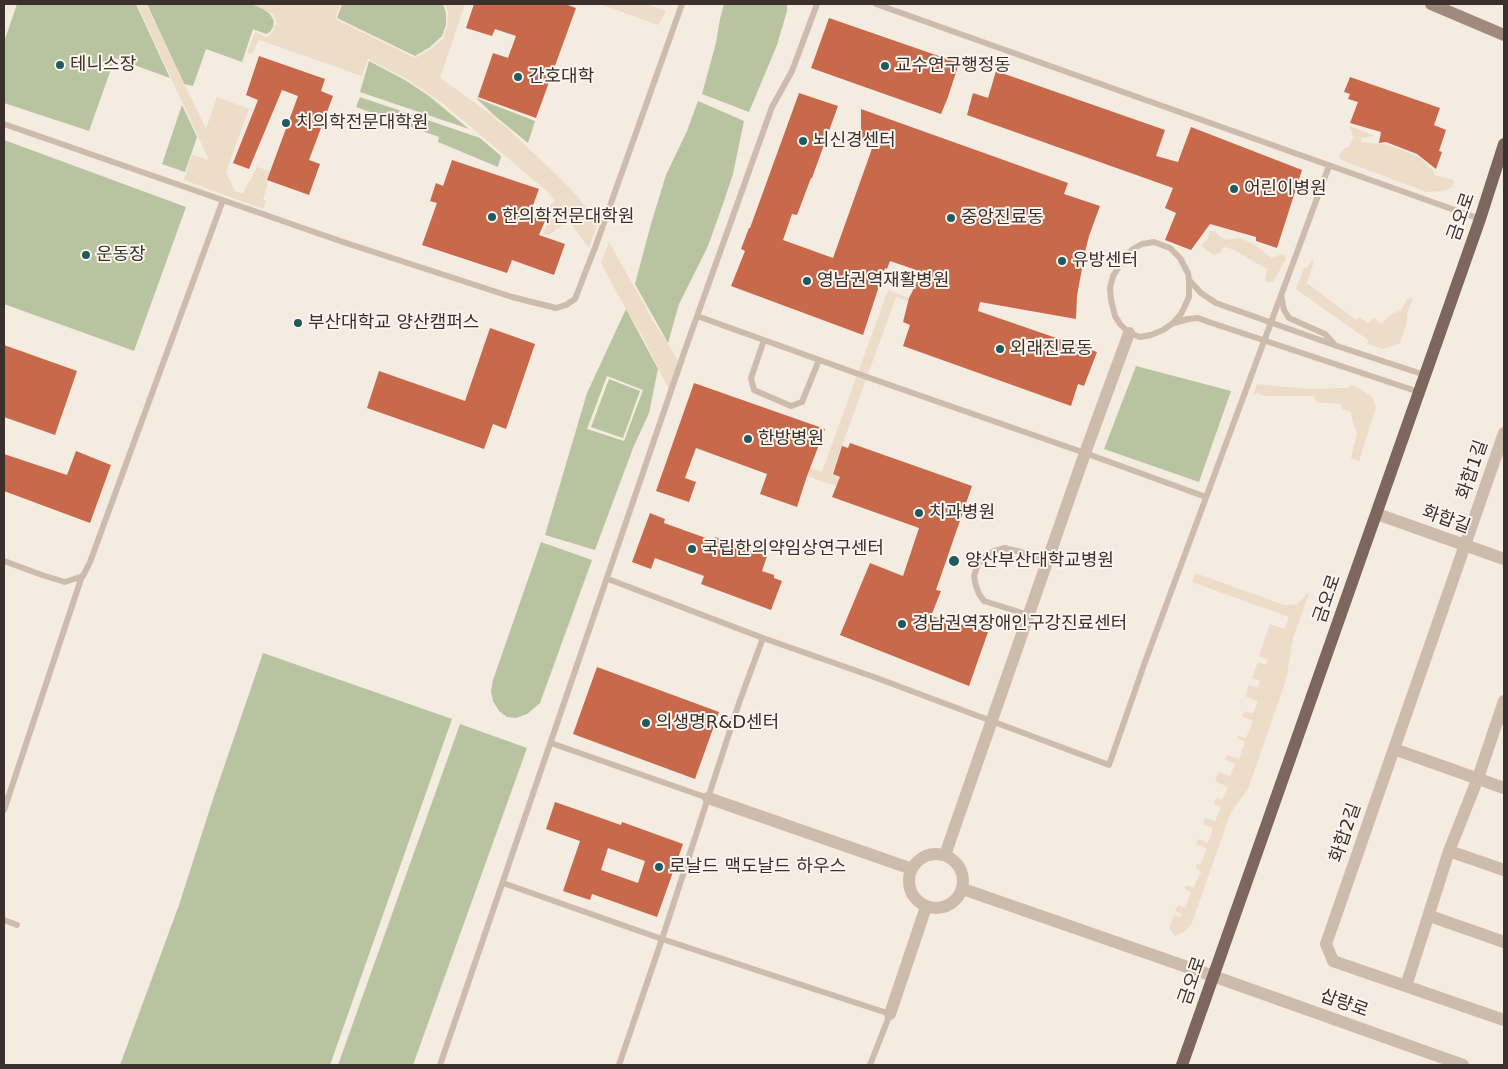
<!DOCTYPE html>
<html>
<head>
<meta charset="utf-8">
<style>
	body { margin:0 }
	#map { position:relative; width:1508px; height:1069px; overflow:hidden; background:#f4ebe1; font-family:"DejaVu Sans",sans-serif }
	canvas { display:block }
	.frame { position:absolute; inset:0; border:5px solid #3b302b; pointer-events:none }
</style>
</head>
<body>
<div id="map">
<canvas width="1508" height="1069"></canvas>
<div class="frame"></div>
</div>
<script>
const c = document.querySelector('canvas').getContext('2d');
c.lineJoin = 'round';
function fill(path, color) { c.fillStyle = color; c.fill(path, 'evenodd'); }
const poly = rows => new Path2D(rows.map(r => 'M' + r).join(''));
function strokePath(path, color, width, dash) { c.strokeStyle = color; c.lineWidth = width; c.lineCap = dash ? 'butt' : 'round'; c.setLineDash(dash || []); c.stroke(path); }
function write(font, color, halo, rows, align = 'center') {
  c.font = font + ' "DejaVu Sans","Noto Sans KR",sans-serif'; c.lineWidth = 4; c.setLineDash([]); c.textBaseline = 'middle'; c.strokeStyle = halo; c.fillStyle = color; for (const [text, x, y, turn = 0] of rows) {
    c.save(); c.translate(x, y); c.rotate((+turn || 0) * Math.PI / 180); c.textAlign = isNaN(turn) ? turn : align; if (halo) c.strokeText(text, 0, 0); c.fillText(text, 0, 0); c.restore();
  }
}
fill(poly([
	[17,4,136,4,170,78,115,58,89,131,4,103,4,42],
	[147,4,251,4,261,7,270,14,274,21,273,27,270,32,266,34,253,29,242,62,206,49,193,86,184,84],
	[342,4,443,4,446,13,446,25,442,36,430,47,415,56,337,18],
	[724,4,787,4,787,11,777,45,749,112,702,94,716,43,720,19],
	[369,61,405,80,429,96,469,129,360,92],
	[360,97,480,138,501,156,498,167,438,142,439,137,356,107],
	[476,98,535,121,528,143,495,116],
	[698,101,744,121,733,174,724,201,708,246,679,304,668,343,635,284,651,224,666,175,687,131],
	[182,105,197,137,185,172,162,164],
	[4,140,186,207,134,351,4,304],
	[626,309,658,369,649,413,633,448,595,550,545,535,587,393],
	[607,376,643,390,624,441,587,429],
	[1136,366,1231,391,1199,482,1104,449],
	[609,379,640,391,623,438,591,427],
	[541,542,592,560,540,703,527,714,516,718,507,717,499,711,493,701,491,691,493,680],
	[263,653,452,719,330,1065,120,1065,179,905,213,799],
	[460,724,527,748,413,1065,338,1065]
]), '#b8c4a0');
fill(poly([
	[137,4,146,4,206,129,217,97,249,109,226,172,235,191,243,194,249,181,250,181,257,167,270,171,266,182,268,182,263,200,266,201,263,209,184,180,192,155,209,160],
	[252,4,340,4,335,19,415,58,432,48,443,39,447,26,448,12,445,4,465,4,440,78,485,110,507,128,561,179,579,198,597,225,589,248,569,221,548,235,543,234,548,221,539,216,555,201,547,191,446,106,409,80,368,59,362,76,259,40,252,54,247,53,255,32,266,37,271,34,277,23,273,14],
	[600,4,646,4,666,11,658,25],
	[1350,126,1375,136,1361,138,1361,142,1384,144,1403,150,1420,158,1434,171,1434,175,1454,180,1452,187,1443,191,1427,192,1341,160,1339,156,1340,153,1345,148,1349,147,1353,138,1352,132,1350,128],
	[1210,231,1215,231,1220,237,1226,240,1240,238,1255,245,1272,258,1279,255,1284,254,1286,259,1273,282,1268,282,1265,281,1267,269,1232,249,1224,247,1222,249,1221,252,1214,255,1201,246,1208,238],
	[609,242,652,319,678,360,669,390,644,339,622,302,601,263],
	[1312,260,1314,261,1307,283,1356,320,1359,317,1368,323,1374,318,1381,324,1392,314,1401,310,1407,299,1413,298,1407,314,1407,322,1400,343,1383,349,1367,344,1368,340,1296,289,1304,268,1308,267],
	[888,290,909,298,908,301,896,297,832,473,840,477,836,486,807,476,810,468,822,472],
	[1257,384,1307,389,1348,388,1351,385,1360,389,1372,397,1376,407,1359,461,1351,459,1357,433,1352,419,1351,412,1342,409,1341,404,1317,402,1314,396,1267,396,1254,393],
	[1195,573,1284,605,1297,604,1310,591,1293,638,1286,680,1248,789,1231,812,1191,925,1184,932,1175,936,1169,928,1174,915,1180,917,1182,914,1175,911,1178,905,1185,908,1191,892,1185,889,1186,885,1194,888,1201,871,1196,868,1197,864,1200,865,1207,849,1196,844,1198,839,1208,843,1213,828,1203,824,1205,818,1215,821,1221,807,1214,804,1216,798,1222,800,1228,787,1215,781,1219,772,1230,776,1235,764,1225,760,1227,755,1239,759,1245,742,1237,738,1238,736,1246,738,1253,721,1242,716,1245,711,1253,714,1258,701,1245,696,1249,685,1258,688,1260,681,1252,678,1258,662,1266,665,1268,660,1259,656,1270,624,1285,629,1289,617,1192,582]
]), '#ecdcc8');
fill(poly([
	[474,4,565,4,576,8,536,118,478,97,493,53,508,58,516,36,495,29,492,36,466,28],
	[829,18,959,63,948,97,941,114,811,68],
	[259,56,325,79,321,91,333,96,309,160,320,164,309,195,267,180,298,96,282,90,249,169,233,163,258,100,246,95],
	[996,71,1165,130,1156,156,1178,162,1191,127,1302,170,1277,248,1256,241,1256,237,1210,224,1191,250,1165,240,1176,213,1165,208,1173,188,967,115,973,93,988,98],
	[1350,77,1440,108,1434,125,1446,130,1439,151,1442,152,1436,169,1417,154,1386,142,1379,143,1381,132,1350,123,1358,102,1348,99,1350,94,1344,92],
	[799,93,838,106,812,178,811,178,797,215,792,214,783,240,833,258,874,143,861,138,861,109,1068,183,1064,194,1100,206,1089,236,1085,252,1077,296,1076,319,980,302,978,311,1097,352,1084,386,1078,384,1071,406,903,346,910,325,903,322,909,298,922,272,890,261,887,269,885,268,863,335,731,286,745,251,741,249,749,228,750,228],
	[452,160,539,189,529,216,545,221,539,235,565,244,554,275,512,260,507,273,422,245,437,203,430,201,436,183,443,186],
	[490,328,535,344,506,429,493,424,484,449,367,408,379,371,465,401],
	[4,345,77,371,55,435,4,417],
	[694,383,825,429,807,476,797,507,760,494,767,474,696,448,685,478,696,482,689,502,656,491],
	[850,443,972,486,936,590,941,591,931,616,988,632,969,686,840,635,870,563,903,576,919,528,832,497,840,477,833,474,842,446,848,448],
	[76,451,111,465,90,523,4,491,4,454,67,475],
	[650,513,665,519,664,523,714,541,715,537,767,556,762,571,774,575,774,578,782,581,771,610,701,584,704,576,655,558,651,569,632,562],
	[597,667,719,712,695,779,573,734],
	[555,802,621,825,622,822,683,844,657,917,592,894,590,900,563,891,580,841,546,829],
	[608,848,645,861,638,883,601,870]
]), '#c8694b');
strokePath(poly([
	[876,4,1480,219],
	[4,124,343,242,512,297,556,308,566,305,575,299,596,245,682,4],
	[1154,242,1170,248,1180,258,1188,273,1189,280,1189,297,1181,314,1173,323,1163,330,1151,335,1140,337,1129,333,1120,324,1115,316,1111,300,1110,288,1113,276,1125,257,1133,249,1142,244,1154,242],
	[1189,280,1201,293,1216,303,1337,346,1425,375],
	[1281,295,1284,310,1289,318,1325,334,1334,344],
	[697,316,864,376,1085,453,1206,497],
	[1174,323,1188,319,1198,318,1209,322,1419,392],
	[764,340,751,378,754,390,791,406,802,402,819,360],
	[4,561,42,575,65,582,83,576,90,562,223,200],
	[608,579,763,638,874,677,1109,765,1145,662,1329,166],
	[1029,615,984,601,979,594,976,586,974,576,978,564,985,557,994,551,1004,548,1021,552,1047,563],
	[551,743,708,798],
	[4,810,82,576],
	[503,883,662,939,890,1014,870,1065],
	[4,920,17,925],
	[440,1065,686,347,772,107,792,71,817,4],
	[619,1065,662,939,739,703,763,638]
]), '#cdbbac', 6);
strokePath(poly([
	[1504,433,1326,944,1333,961,1504,1020],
	[1377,514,1504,559],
	[1394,749,1504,788],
	[708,798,912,869],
	[1449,851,1504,870],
	'909 881a27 27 0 1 1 54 0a27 27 0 1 1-54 0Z',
	[945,855,1085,453,1129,333],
	[963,889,1213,976],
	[1430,916,1504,942],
	[1406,986,1449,851,1478,778,1504,701],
	[890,1014,926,907]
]), '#cdbbac', 12);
strokePath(poly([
	[1213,976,1463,1065]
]), '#cdbbac', 12);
strokePath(poly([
	[1431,4,1504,35]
]), '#a18a7d', 12);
strokePath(poly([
	[1182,1065,1480,219,1504,144]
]), '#7d675c', 12);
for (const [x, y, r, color] of [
	[60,65,5,"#1f5a5e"],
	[885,66,5,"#1f5a5e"],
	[518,77,5,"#1f5a5e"],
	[286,123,5,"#1f5a5e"],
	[803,141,5,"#1f5a5e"],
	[1234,189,5,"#1f5a5e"],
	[492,217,5,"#1f5a5e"],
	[951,218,5,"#1f5a5e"],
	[86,255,5,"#1f5a5e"],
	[1062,261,5,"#1f5a5e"],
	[807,281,5,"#1f5a5e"],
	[298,323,5,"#1f5a5e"],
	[1000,349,5,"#1f5a5e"],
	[748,439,5,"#1f5a5e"],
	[919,513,5,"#1f5a5e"],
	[692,549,5,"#1f5a5e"],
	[954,561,6,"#1f5a5e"],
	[902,624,5,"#1f5a5e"],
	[646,723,5,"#1f5a5e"],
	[659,867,5,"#1f5a5e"]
]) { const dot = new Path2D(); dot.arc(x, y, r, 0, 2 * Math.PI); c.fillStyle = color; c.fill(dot); strokePath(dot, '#fbf5ee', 2); }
write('18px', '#3b302b', '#fbf5ee', [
	["테니스장",70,65],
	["교수연구행정동",895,66],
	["간호대학",528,77],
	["치의학전문대학원",296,123],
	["뇌신경센터",813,141],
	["어린이병원",1244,189],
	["한의학전문대학원",502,217],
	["중앙진료동",961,218],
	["운동장",96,255],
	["유방센터",1072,261],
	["영남권역재활병원",817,281],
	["부산대학교 양산캠퍼스",308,323],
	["외래진료동",1010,349],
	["한방병원",758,439],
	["치과병원",929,513],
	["국립한의약임상연구센터",702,549],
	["양산부산대학교병원",965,561],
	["경남권역장애인구강진료센터",912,624],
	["의생명R&D센터",656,723],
	["로날드 맥도날드 하우스",669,867]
], 'left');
write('18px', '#3b302b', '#fbf5ee', [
	["금오로",1462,217,-71],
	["화합1길",1473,470,-71],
	["화합길",1446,520,20],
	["금오로",1328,599,-71],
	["화합2길",1346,833,-71],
	["금오로",1193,981,-71],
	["삽량로",1344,1004,20]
]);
</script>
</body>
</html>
